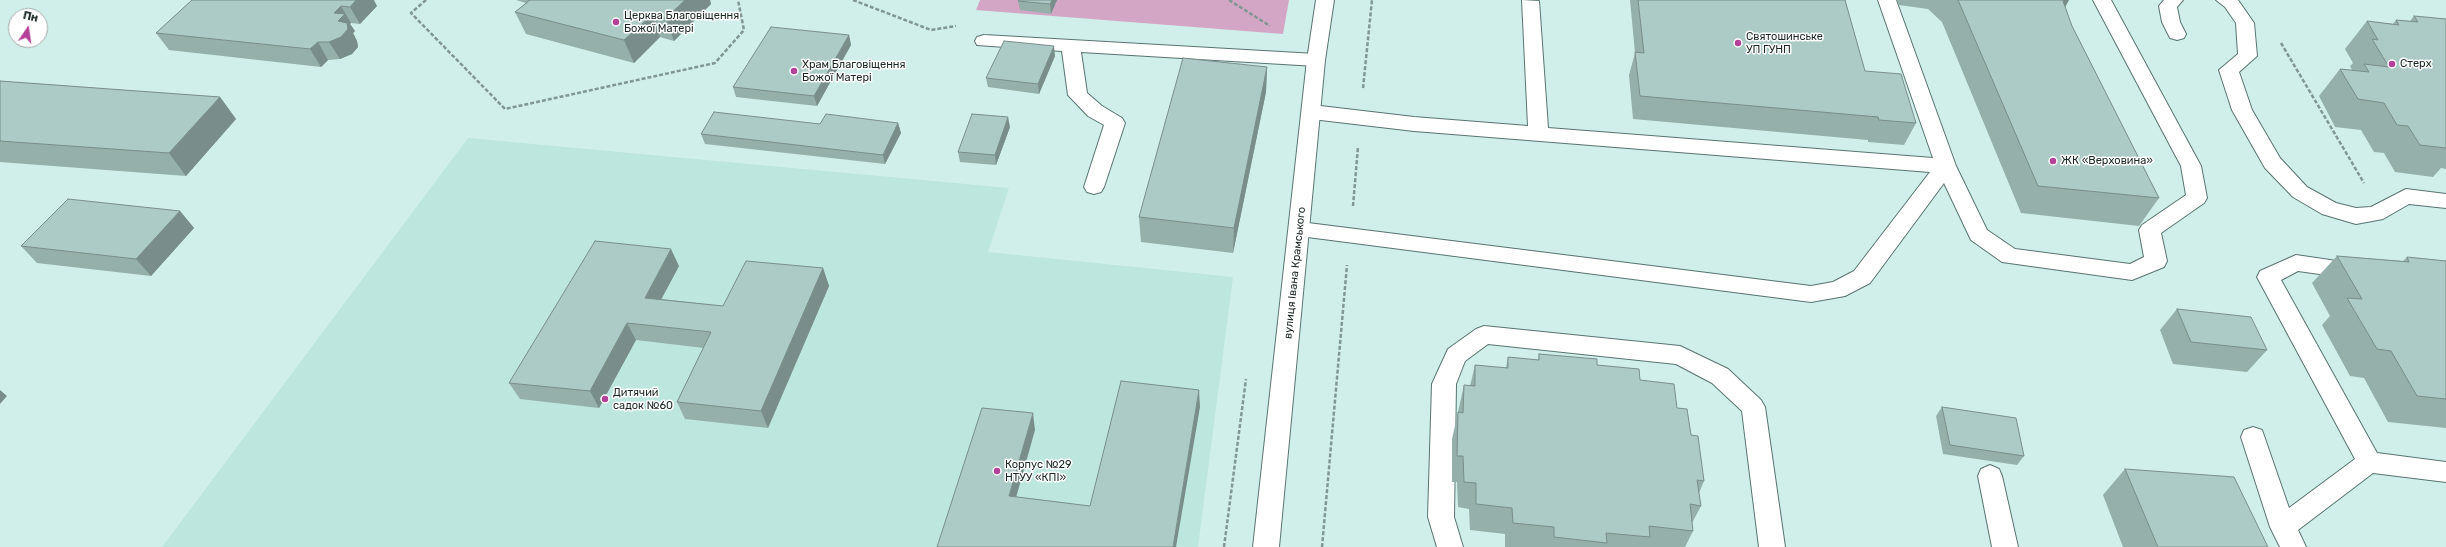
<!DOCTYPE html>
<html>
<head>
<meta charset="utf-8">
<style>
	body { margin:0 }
	#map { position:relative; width:2446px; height:547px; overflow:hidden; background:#d0efea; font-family:Rubik,sans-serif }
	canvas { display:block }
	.north { position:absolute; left:8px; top:8px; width:40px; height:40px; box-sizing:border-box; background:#fff; border:1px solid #a4a9a8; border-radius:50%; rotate:13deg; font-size:11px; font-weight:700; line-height:16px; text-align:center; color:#1b2725 }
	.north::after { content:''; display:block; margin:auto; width:14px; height:18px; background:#b54099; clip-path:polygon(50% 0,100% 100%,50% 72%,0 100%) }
</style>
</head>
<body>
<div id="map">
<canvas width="2446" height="547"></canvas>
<div class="north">Пн</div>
</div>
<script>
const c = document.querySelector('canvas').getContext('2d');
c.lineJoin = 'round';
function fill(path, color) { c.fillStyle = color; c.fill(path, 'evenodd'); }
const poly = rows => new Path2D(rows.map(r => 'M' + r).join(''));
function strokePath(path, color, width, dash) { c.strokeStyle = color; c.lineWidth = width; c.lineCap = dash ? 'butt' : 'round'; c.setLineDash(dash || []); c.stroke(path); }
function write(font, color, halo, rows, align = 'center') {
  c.font = font + ' Rubik,sans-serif'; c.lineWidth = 3; c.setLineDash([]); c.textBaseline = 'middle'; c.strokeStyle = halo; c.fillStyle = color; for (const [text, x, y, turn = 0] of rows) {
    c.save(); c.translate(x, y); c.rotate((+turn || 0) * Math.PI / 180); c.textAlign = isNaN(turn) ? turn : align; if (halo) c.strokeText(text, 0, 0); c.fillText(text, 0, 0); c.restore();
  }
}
fill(poly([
	[468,138,1009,188,988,252,1233,277,1198,547,162,547]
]), '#bde6df');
fill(poly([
	[980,0,1289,0,1283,34,976,10]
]), '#d4a6c5');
const service = poly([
	[1522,0,1539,1,1548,128,1933,158,1878,0,1896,0,1956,166,1987,230,2015,249,2130,264,2144,257,2139,230,2142,225,2186,195,2181,166,2093,0,2111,0,2201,166,2207,198,2204,203,2161,233,2167,261,2164,267,2132,280,2002,262,1971,240,1944,183,1870,283,1845,296,1811,302,1292,235,1289,230,1292,225,1300,222,1811,286,1833,282,1854,271,1930,172,1414,131,1312,119,1305,117,1302,112,1305,107,1312,105,1414,117,1528,126,1522,0],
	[2164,0,2183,0,2177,7,2180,22,2186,34,2184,38,2177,40,2170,38,2162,22,2159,6,2164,0],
	[2216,0,2238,0,2254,23,2257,56,2239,72,2252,110,2280,158,2307,187,2336,203,2356,208,2371,207,2406,189,2446,194,2446,208,2409,204,2383,219,2356,224,2322,214,2293,197,2265,168,2232,110,2219,70,2238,54,2236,23,2225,7,2216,0],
	[984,35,1316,54,1323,56,1325,60,1323,64,1316,66,1081,52,1087,93,1102,106,1122,118,1125,123,1104,187,1101,192,1094,194,1087,192,1084,187,1104,125,1088,116,1068,95,1062,51,977,45,975,41,977,37,984,35],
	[2296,255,2364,265,2367,271,2364,277,2356,279,2298,271,2281,280,2377,453,2446,462,2446,482,2373,473,2298,530,2306,547,2280,547,2270,527,2241,437,2244,430,2253,427,2262,430,2289,508,2355,459,2257,277,2260,271,2296,255],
	[1484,326,1680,346,1728,369,1761,400,1765,407,1785,547,1759,547,1742,411,1712,383,1676,364,1488,344,1465,361,1456,384,1454,517,1463,547,1437,547,1428,517,1432,384,1448,349,1476,329,1484,326],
	[1990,465,1999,469,2002,476,2018,547,1992,547,1978,476,1981,469,1990,465]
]);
const minor = poly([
	[1316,0,1334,0,1325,60,1279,547,1253,547,1307,60,1316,0]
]);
strokePath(service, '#587470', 2);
strokePath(minor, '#587470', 2);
strokePath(poly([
	[426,0,411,13,505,109,715,63,744,30,738,0],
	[853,0,931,30,956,26],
	[1229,0,1270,26],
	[2281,43,2364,183],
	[1363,88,1372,0],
	[1353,206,1358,147],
	[1224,547,1246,379],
	[1322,547,1347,265]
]), '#809793', 2.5, [4, 2]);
fill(service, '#fff');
fill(minor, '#fff');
fill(poly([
	[192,0,377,6,360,24,351,23,350,24,355,31,353,33,357,41,358,47,352,54,340,59,328,60,321,67,169,50,156,33],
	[516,0,710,0,711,4,674,41,660,37,634,63,526,34,515,12,526,3],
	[1057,0,1051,14,1020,10,1018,1],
	[1630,0,1845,0,1865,71,1916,123,1904,145,1868,142,1868,140,1633,119,1629,75,1635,53],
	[1897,0,2069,0,2065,7,2072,26,2159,198,2139,226,2021,213,1942,22,1928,9,1899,5],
	[2414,16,2446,19,2446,169,2441,168,2433,177,2395,172,2384,153,2374,152,2361,130,2335,127,2319,96,2340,69,2352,70,2350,66,2353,63,2345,49,2367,21,2393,24,2396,20,2410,21],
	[849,35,851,45,817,106,736,97,733,87],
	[1055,56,1039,94,988,87,986,78],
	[1267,67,1266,92,1233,253,1141,242,1139,217],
	[0,81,220,97,236,119,186,176,0,162],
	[898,123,901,133,885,164,705,144,701,134,820,124],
	[1010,127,996,165,960,162,958,152],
	[180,211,194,228,151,276,37,263,21,246],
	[2337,256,2403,261,2407,257,2446,261,2446,428,2388,422,2364,378,2350,376,2322,325,2330,316,2312,283],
	[679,266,661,299,723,306,823,268,829,286,768,428,685,419,677,402,704,348,636,340,599,408,520,399,509,383],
	[2177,309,2267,350,2247,372,2173,364,2160,330],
	[1539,354,1597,365,1640,380,1677,408,1691,435,1704,481,1699,493,1701,506,1692,523,1693,531,1685,547,1505,547,1505,534,1470,530,1469,509,1458,507,1457,482,1452,482,1452,439,1464,385,1470,386,1475,365,1506,368,1508,357,1538,360],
	[1942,407,2024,456,2017,465,1943,454,1936,416],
	[2125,469,2268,547,2123,547,2103,495]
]), '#95afaa');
fill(poly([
	[356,0,374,0,377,6,360,24,350,7],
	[685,0,710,0,711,4,674,41,666,18],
	[1052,0,1057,0,1051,14,1050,4],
	[2062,0,2069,0,2059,18],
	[341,6,351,23,350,24,355,31,353,33,357,41,358,47,352,54,340,59,329,42,334,13],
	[652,15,660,37,634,63,624,40],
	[849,35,851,45,817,106,814,96],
	[318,42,328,60,321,67,310,49],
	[1054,46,1055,56,1039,94,1038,84],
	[1267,67,1266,92,1233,253,1234,228],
	[220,97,236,119,186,176,169,153],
	[1008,117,1010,127,996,165,995,155],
	[898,123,901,133,885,164,883,155],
	[180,211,194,228,151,276,136,259],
	[671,249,679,266,653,315,645,298],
	[823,268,829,286,768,428,761,411],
	[627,323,636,340,599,408,590,391],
	[0,390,7,396,0,404],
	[1199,390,1200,407,1176,547,1173,547],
	[1033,413,1035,430,1012,512,1009,496]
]), '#798e8b');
const building = poly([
	[192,0,356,0,350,7,341,6,334,13,345,14,338,21,347,23,348,29,341,37,329,42,318,42,310,49,156,33,192,0],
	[530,0,685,0,666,18,652,15,624,40,515,12,530,0],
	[1019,0,1052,0,1050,4,1018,1,1019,0],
	[1638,0,1845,0,1865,71,1901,74,1916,123,1879,120,1878,117,1640,96,1635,52,1644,53,1638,0],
	[1958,0,2063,0,2063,1,2072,26,2159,198,2038,186,1958,0],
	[2414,16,2446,19,2446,148,2420,145,2408,126,2397,125,2384,103,2358,99,2340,69,2369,72,2364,64,2389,67,2372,39,2378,40,2367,21,2399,25,2396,20,2418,22,2414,16],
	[771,27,849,35,814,96,733,87,771,27],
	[1004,41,1054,46,1038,84,986,78,1004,41],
	[1183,58,1267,67,1234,228,1139,217,1183,58],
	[0,81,220,97,169,153,0,141,0,81],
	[714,112,820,124,826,114,898,123,883,155,701,134,714,112],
	[972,114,1008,117,995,155,958,152,972,114],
	[68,199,180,211,136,259,21,246,68,199],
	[595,241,671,249,645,298,723,306,746,261,823,268,761,411,677,402,711,332,627,323,590,391,509,383,595,241],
	[2337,256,2409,262,2407,257,2446,261,2446,399,2417,396,2391,351,2377,349,2347,298,2362,299,2337,256],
	[2177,309,2251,317,2267,350,2191,342,2177,309],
	[1539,354,1597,359,1597,365,1639,369,1640,380,1674,384,1677,408,1687,409,1691,435,1698,436,1704,481,1697,480,1701,506,1690,504,1693,531,1649,526,1650,537,1606,533,1607,543,1554,537,1554,527,1513,523,1512,508,1476,504,1476,483,1464,482,1463,456,1457,456,1458,412,1463,413,1464,385,1475,386,1475,365,1508,368,1508,357,1539,360,1539,354],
	[1121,381,1199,390,1173,547,937,547,982,408,1033,413,1009,496,1090,506,1121,381],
	[1942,407,2016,418,2024,456,1950,445,1942,407],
	[2125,469,2234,477,2268,547,2158,547,2125,469]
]);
fill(building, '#adcbc6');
strokePath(building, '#798e8b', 1);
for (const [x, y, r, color] of [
	[616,22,4,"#b54099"],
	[1738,43,4,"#b54099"],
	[2392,64,4,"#b54099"],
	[794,71,4,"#b54099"],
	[2053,161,4,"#b54099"],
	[605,399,4,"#b54099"],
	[997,471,4,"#b54099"]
]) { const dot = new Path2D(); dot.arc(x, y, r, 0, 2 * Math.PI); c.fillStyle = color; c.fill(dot); strokePath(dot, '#fff', 1.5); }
write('11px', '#1b2725', '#fff', [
	["Церква Благовіщення",624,16],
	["Божої Матері",624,29],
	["Святошинське",1746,37],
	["УП ГУНП",1746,50],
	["Стерх",2400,64],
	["Храм Благовіщення",802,65],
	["Божої Матері",802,78],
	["ЖК «Верховина»",2061,161],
	["Дитячий",613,393],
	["садок №60",613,406],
	["Корпус №29",1005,465],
	["НТУУ «КПІ»",1005,478]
], 'left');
write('11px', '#1b2725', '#fff', [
	["вулиця Івана Крамського",1295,273,-84]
]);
</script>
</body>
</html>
